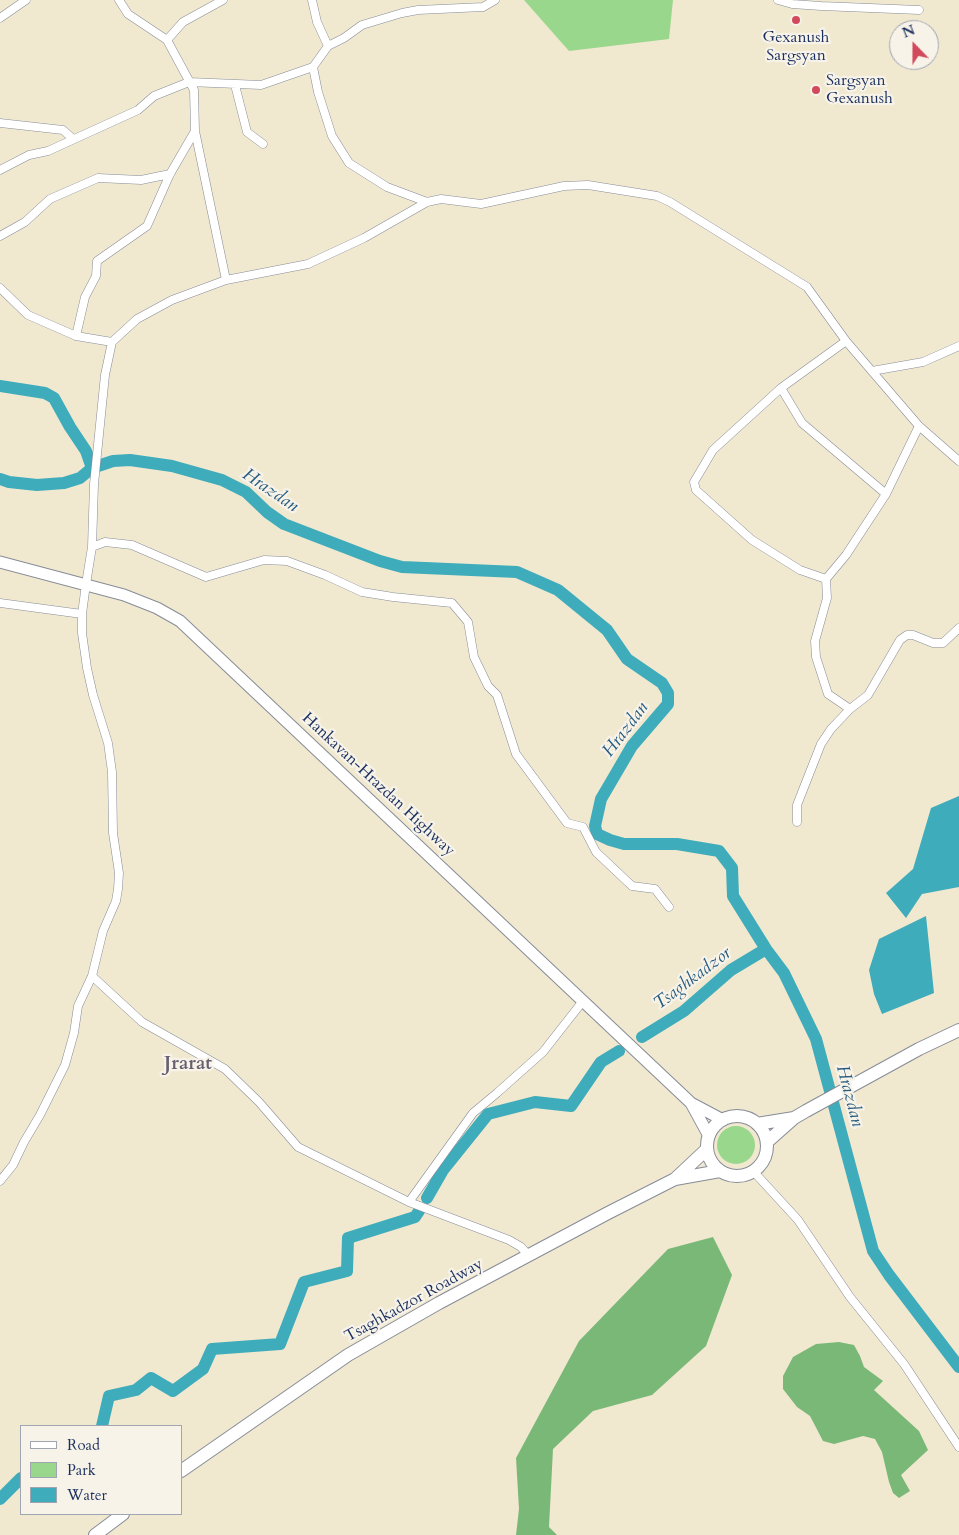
<!DOCTYPE html>
<html>
<head>
<meta charset="utf-8">
<style>
	body { margin:0 }
	#map { position:relative; width:959px; height:1535px; overflow:hidden; background:#f1e8d0; font-family:Cardo,serif }
	canvas { display:block }
	.legend { position:absolute; left:20px; top:1425px; width:162px; height:90px; box-sizing:border-box; background:#f7f3e8; border:1px solid #9fa5b1; margin:0; padding:6px 9px; list-style:none; font-size:15px; color:#1b2f5e }
	.legend li { display:flex; align-items:center; gap:10px; height:25px }
	.legend b { width:25px; border:1px solid #9fa5b1 }
	.north { position:absolute; left:889px; top:20px; width:50px; height:50px; box-sizing:border-box; background:#f7f3e8; border:1px solid #9fa5b1; border-radius:50%; rotate:338deg; font-size:14px; font-weight:700; line-height:20px; text-align:center; color:#1b2f5e }
	.north::after { content:''; display:block; margin:auto; width:18px; height:22px; background:#d1495b; clip-path:polygon(50% 0,100% 100%,50% 72%,0 100%) }
</style>
</head>
<body>
<div id="map">
<canvas width="959" height="1535"></canvas>
<ul class="legend">
<li><b style="height:6px;background:#fff"></b>Road</li>
<li><b style="height:14px;background:#99d78c"></b>Park</li>
<li><b style="height:14px;background:#3eacbb"></b>Water</li>
</ul>
<div class="north">N</div>
</div>
<script>
const c = document.querySelector('canvas').getContext('2d');
c.lineJoin = 'round';
function fill(path, color) { c.fillStyle = color; c.fill(path, 'evenodd'); }
const poly = rows => new Path2D(rows.map(r => 'M' + r).join(''));
function strokePath(path, color, width, dash) { c.strokeStyle = color; c.lineWidth = width; c.lineCap = dash ? 'butt' : 'round'; c.setLineDash(dash || []); c.stroke(path); }
function write(font, color, halo, rows, align = 'center') {
  c.font = font + ' Cardo,serif'; c.lineWidth = 4.5; c.setLineDash([]); c.textBaseline = 'middle'; c.strokeStyle = halo; c.fillStyle = color; for (const [text, x, y, turn = 0] of rows) {
    c.save(); c.translate(x, y); c.rotate((+turn || 0) * Math.PI / 180); c.textAlign = isNaN(turn) ? turn : align; if (halo) c.strokeText(text, 0, 0); c.fillText(text, 0, 0); c.restore();
  }
}
fill(poly([
	[524,0,673,0,669,39,569,51],
	'717 1145a19 19 0 1 1 38 0a19 19 0 1 1-38 0Z'
]), '#99d78c');
fill(poly([
	[713,1237,732,1275,706,1346,652,1395,593,1411,553,1449,549,1527,557,1535,516,1535,519,1509,516,1458,579,1341,668,1249],
	[839,1342,854,1345,860,1356,864,1367,883,1381,874,1390,919,1431,928,1450,901,1475,910,1491,899,1498,893,1493,889,1482,882,1452,875,1439,863,1436,834,1444,823,1441,810,1416,797,1407,783,1389,783,1376,793,1357,816,1344]
]), '#7ab878');
fill(poly([
	[959,796,959,887,922,894,906,918,886,893,913,869,931,808],
	[926,916,934,993,882,1014,874,994,869,970,879,939]
]), '#3eacbb');
strokePath(poly([
	[0,386,45,393,54,398,70,427,86,451,92,468],
	[0,479,9,482,37,485,64,483,80,478,92,468,113,461,130,460,172,466,222,480,246,492,267,512,284,524,380,561,402,567,517,572,558,590,607,630,627,659,662,683,668,693,668,704,632,746,601,799,595,826,597,834,610,840,624,844,677,844,719,851,732,868,733,896,766,949,784,973,816,1039,873,1251,889,1275,959,1367],
	[642,1037,684,1011,731,970,766,949],
	[427,1198,443,1170,488,1114,535,1102,571,1106,601,1062,619,1051],
	[102,1426,109,1396,136,1390,151,1378,173,1391,203,1369,212,1349,280,1344,304,1282,347,1271,348,1238,415,1217,419,1211],
	[0,1499,21,1478]
]), '#3eacbb', 12);
const street = poly([
	[119,0,128,14,167,40,194,90,195,131,226,280],
	[312,0,317,22,328,46],
	[778,0,792,4,821,6,919,10],
	[0,18,26,0],
	[167,40,183,22,223,0],
	[235,85,247,132,263,144],
	[0,123,63,130,73,139],
	[0,170,29,155,48,151,138,110,154,96,189,82,261,85,313,67],
	[427,202,387,187,349,163,332,136,318,92,313,67,328,46,344,38,362,25,402,13,418,10,483,7,495,0],
	[0,236,25,222,50,199,98,178,141,180,170,174],
	[0,288,28,315,76,336,112,342],
	[76,336,85,297,96,276,97,261,147,226,170,174,195,131],
	[872,371,923,362,959,346],
	[781,388,802,423,886,494],
	[92,547,105,542,132,545,206,577,264,560,287,561,325,575,362,592,393,597,452,603,468,622,474,657,488,686,497,695,516,754,567,823,583,827,596,852,632,886,655,889,669,907],
	[826,579,800,570,752,540,696,490,694,482,713,450,781,388,846,341],
	[0,603,82,614],
	[850,709,828,694,816,657,815,641,827,598,826,579,846,555,886,494,919,426],
	[797,822,797,805,821,744,831,729,850,709,868,695,900,640,907,635,913,635,933,643,943,643,959,628],
	[92,976,142,1022,225,1069,259,1102,298,1147,409,1202,509,1240,521,1247,529,1256],
	[754,1172,798,1220,850,1297,904,1364,959,1447],
	[0,1181,13,1165,24,1142,40,1115,65,1065,74,1033,78,1006,92,976,103,931,116,901,118,889,119,873,113,833,112,772,108,743,93,695,87,668,82,633,82,614,86,584,92,547,94,484,105,375,112,342,137,319,172,300,226,280,308,264,364,238,427,202,441,199,481,204,564,186,588,185,657,196,670,202,807,287,846,341,919,426,959,461],
	[409,1202,473,1113,497,1093,543,1052,583,1001]
]);
const secondary = poly([
	[0,562,124,595,157,608,180,621,691,1103,723,1120],
	[691,1103,709,1136]
]);
const primary = poly([
	'707 1146a30 30 0 1 1 60 0a30 30 0 1 1-60 0Z',
	[757,1124,794,1118],
	[767,1142,794,1118,806,1111,919,1049,959,1030],
	[675,1179,707,1149],
	[181,1471,348,1355,439,1303,608,1213,675,1179,720,1171],
	[95,1535,123,1514]
]);
strokePath(street, '#868c97', 9);
strokePath(secondary, '#868c97', 13);
strokePath(primary, '#868c97', 14);
strokePath(street, '#fff', 8);
strokePath(secondary, '#fff', 11);
strokePath(primary, '#fff', 12);
for (const [x, y, r, color] of [
	[796,20,5,"#d1495b"],
	[816,90,5,"#d1495b"]
]) { const dot = new Path2D(); dot.arc(x, y, r, 0, 2 * Math.PI); c.fillStyle = color; c.fill(dot); strokePath(dot, '#f7f3e8', 2); }
write('16px', '#1b2f5e', '#f7f3e8', [
	["Gexanush",796,38],
	["Sargsyan",796,56],
	["Sargsyan",826,81,"left"],
	["Gexanush",826,99,"left"]
]);
write('16px', '#1b2f5e', '#f7f3e8', [
	["Hankavan-Hrazdan Highway",378,785,43],
	["Tsaghkadzor Roadway",414,1301,-29]
]);
write('italic 18px', '#275b7f', '#f7f3e8', [
	["Hrazdan",270,491,34],
	["Hrazdan",626,730,-53],
	["Tsaghkadzor",693,979,-37],
	["Hrazdan",849,1096,75]
]);
write('bold 19px', '#675e6f', '#f7f3e8', [
	["Jrarat",188,1065]
]);
</script>
</body>
</html>
